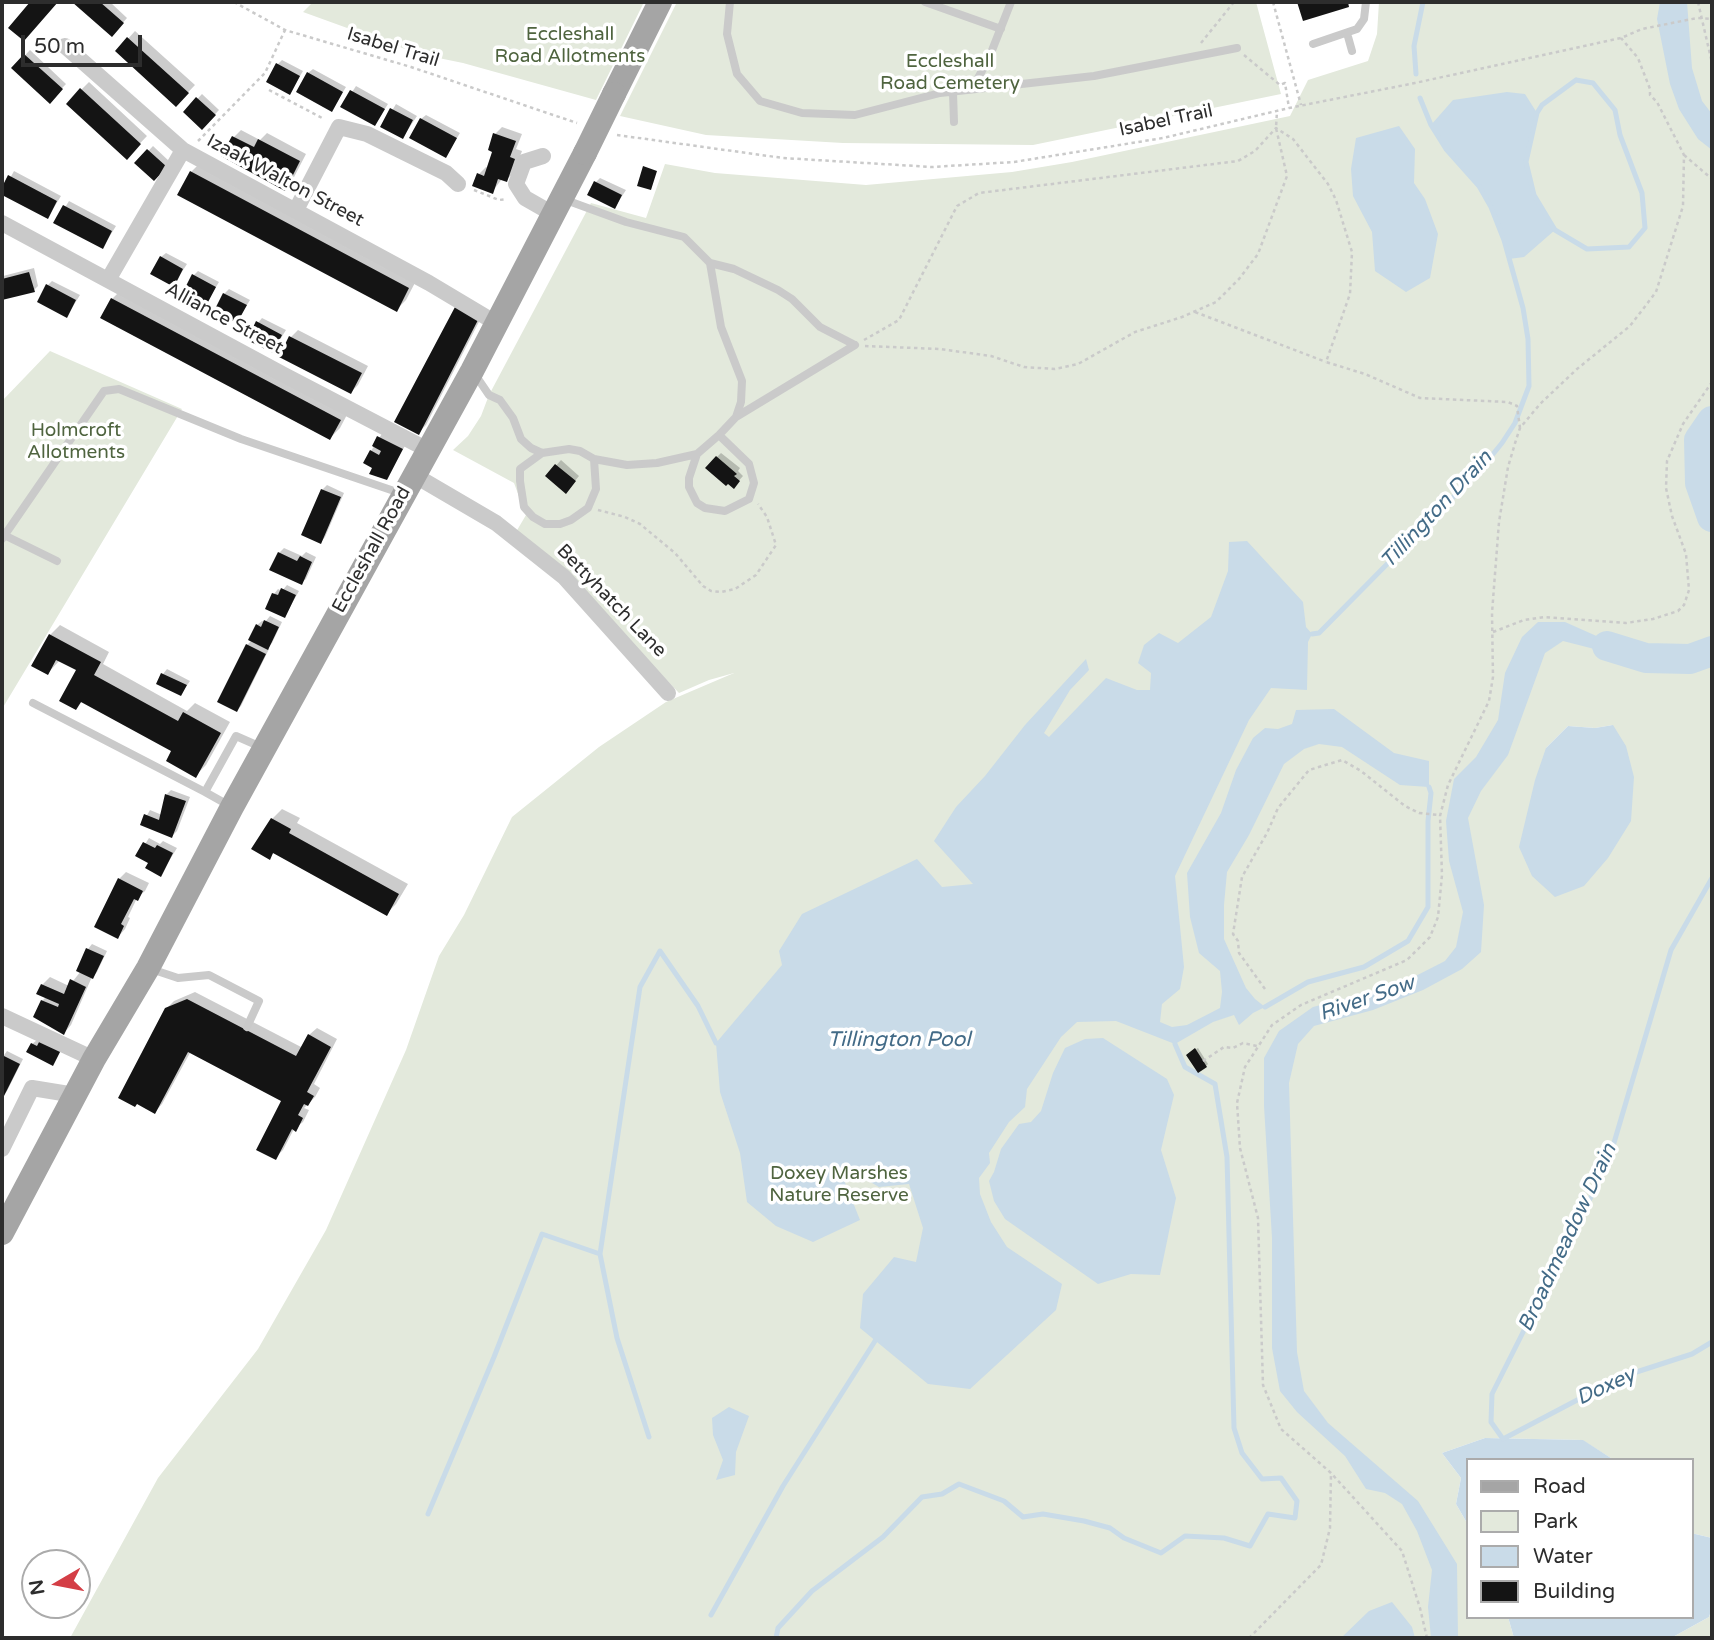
<!DOCTYPE html>
<html>
<head>
<meta charset="utf-8">
<style>
	body { margin:0 }
	#map { position:relative; width:1714px; height:1640px; overflow:hidden; background:#fff; font-family:"Varela Round",sans-serif }
	canvas { display:block }
	.frame { position:absolute; inset:0; border:4px solid #2d2d2d; pointer-events:none }
	.legend { position:absolute; left:1466px; top:1458px; width:228px; height:161px; box-sizing:border-box; background:#fff; border:2px solid #ababab; margin:0; padding:9px 12px; list-style:none; font-size:21px; color:#2d2d2d }
	.legend li { display:flex; align-items:center; gap:14px; height:35px }
	.legend b { width:35px; border:2px solid #ababab }
	.north { position:absolute; left:21px; top:1549px; width:70px; height:70px; box-sizing:border-box; background:#fff; border:2px solid #ababab; border-radius:50%; rotate:260deg; font-size:19px; font-weight:700; line-height:28px; text-align:center; color:#2d2d2d }
	.north::after { content:''; display:block; margin:auto; width:24px; height:32px; background:#d43e46; clip-path:polygon(50% 0,100% 100%,50% 72%,0 100%) }
	.scale { position:absolute; left:21px; top:35px; width:121px; height:32px; box-sizing:border-box; border:4px solid #2d2d2d; border-top:0; padding-left:9px; font-size:21px; line-height:24px; white-space:nowrap; color:#2d2d2d; -webkit-text-stroke:5px #fff; paint-order:stroke }
</style>
</head>
<body>
<div id="map">
<canvas width="1714" height="1640"></canvas>
<div class="frame"></div>
<ul class="legend">
<li><b style="height:9px;background:#a5a5a5"></b>Road</li>
<li><b style="height:19px;background:#e3e9dc"></b>Park</li>
<li><b style="height:19px;background:#c9dbe8"></b>Water</li>
<li><b style="height:19px;background:#141414"></b>Building</li>
</ul>
<div class="north">N</div>
<div class="scale">50 m</div>
</div>
<script>
const c = document.querySelector('canvas').getContext('2d');
c.lineJoin = 'round';
function fill(path, color) { c.fillStyle = color; c.fill(path, 'evenodd'); }
const poly = rows => new Path2D(rows.map(r => 'M' + r).join(''));
function strokePath(path, color, width, dash) { c.strokeStyle = color; c.lineWidth = width; c.lineCap = dash ? 'butt' : 'round'; c.setLineDash(dash || []); c.stroke(path); }
function write(font, color, halo, rows, align = 'center') {
  c.font = font + ' "Varela Round",sans-serif'; c.lineWidth = 7; c.setLineDash([]); c.textBaseline = 'middle'; c.strokeStyle = halo; c.fillStyle = color; for (const [text, x, y, turn = 0] of rows) {
    c.save(); c.translate(x, y); c.rotate((+turn || 0) * Math.PI / 180); c.textAlign = isNaN(turn) ? turn : align; if (halo) c.strokeText(text, 0, 0); c.fillText(text, 0, 0); c.restore();
  }
}
fill(poly([
	[313,2,644,2,596,100,463,63,419,54,303,12],
	[677,2,1256,2,1281,94,1033,145,843,143,706,135,620,116],
	[1379,2,1712,2,1712,1538,1691,1533,1691,1460,1614,1460,1582,1440,1485,1438,1442,1453,1461,1478,1456,1504,1467,1523,1467,1617,1508,1617,1514,1638,70,1638,158,1478,258,1349,326,1230,406,1050,439,956,464,915,512,817,599,747,666,702,734,673,709,680,679,693,571,580,516,532,526,515,514,483,453,450,468,436,481,416,489,395,591,203,646,218,665,164,715,173,866,185,1012,172,1072,162,1290,116,1308,80,1368,61,1377,34],
	[1613,725,1546,748,1568,726,1595,728],
	[50,351,182,409,2,709,2,401],
	[1712,1608,1712,1638,1671,1638,1709,1617]
]), '#e3e9dc');
fill(poly([
	[1660,2,1687,2,1692,68,1702,101,1712,114,1712,150,1698,139,1691,128,1679,109,1670,84,1657,19],
	[1507,92,1525,94,1537,113,1526,162,1534,195,1555,230,1524,257,1509,259,1491,207,1479,186,1446,149,1431,125,1453,100],
	[1399,126,1415,149,1414,183,1425,199,1438,234,1430,278,1406,292,1375,271,1372,232,1353,196,1351,169,1356,138],
	[1247,541,1303,602,1306,627,1312,634,1308,642,1307,690,1271,688,1249,720,1175,876,1184,967,1180,989,1162,1004,1160,1022,1172,1027,1187,1025,1220,1008,1222,992,1220,971,1199,953,1190,917,1187,873,1221,813,1236,770,1253,738,1265,728,1278,729,1292,724,1296,710,1334,709,1394,753,1429,761,1429,787,1400,785,1342,747,1319,744,1304,749,1284,764,1249,835,1227,872,1224,905,1224,939,1246,988,1255,999,1265,1007,1253,1013,1239,1025,1234,1015,1213,1022,1175,1044,1116,1021,1077,1022,1061,1037,1027,1089,1025,1107,1009,1122,989,1153,990,1163,979,1178,980,1194,991,1222,1007,1247,1062,1284,1056,1310,970,1389,928,1384,860,1328,863,1294,894,1257,916,1262,923,1228,909,1184,879,1187,848,1169,844,1180,860,1220,813,1242,776,1226,747,1202,740,1153,720,1092,716,1043,782,965,779,951,802,914,917,859,942,887,973,884,934,841,956,807,985,776,1025,725,1086,659,1089,670,1070,690,1044,733,1049,737,1106,678,1137,690,1150,690,1151,673,1138,663,1144,645,1159,633,1178,643,1211,617,1228,571,1229,542],
	[1538,622,1565,622,1646,658,1610,653,1563,641,1545,653,1508,755,1481,791,1468,818,1484,905,1481,952,1462,969,1423,990,1373,1010,1314,1026,1298,1044,1289,1083,1297,1352,1304,1391,1328,1423,1418,1501,1457,1564,1458,1638,1431,1638,1428,1607,1432,1570,1417,1531,1402,1504,1385,1493,1366,1489,1345,1456,1297,1412,1280,1391,1272,1348,1272,1238,1264,1106,1264,1058,1279,1031,1313,1007,1398,985,1445,961,1456,947,1463,912,1449,861,1446,821,1454,779,1476,757,1498,720,1505,673,1522,637],
	[1613,725,1626,746,1634,777,1631,821,1608,858,1584,886,1555,897,1532,876,1519,847,1535,780,1546,748,1568,726,1595,728],
	[1103,1038,1167,1079,1174,1095,1161,1150,1176,1198,1160,1275,1131,1274,1098,1284,1005,1219,994,1201,989,1181,994,1172,1001,1149,1019,1124,1031,1122,1041,1111,1053,1073,1065,1048,1085,1039],
	[729,1407,749,1416,736,1452,735,1475,716,1480,723,1460,713,1435,712,1418],
	[1485,1438,1583,1440,1614,1460,1467,1460,1467,1523,1456,1504,1461,1478,1442,1453],
	[1691,1533,1712,1538,1712,1608,1709,1617,1671,1638,1514,1638,1508,1617,1691,1617],
	[1392,1602,1412,1627,1415,1638,1341,1638,1369,1611]
]), '#c9dbe8');
fill(poly([
	[77,2,110,2,127,18,112,35],
	[135,31,195,85,176,105,117,51],
	[30,50,66,84,50,101,13,68],
	[282,60,303,71,290,93,278,64],
	[313,69,346,87,332,110,308,73],
	[89,82,147,136,127,157,68,103],
	[356,86,388,104,375,124,343,106],
	[202,94,219,110,202,128,185,112],
	[396,104,417,116,403,137,383,126],
	[426,115,460,133,446,156,421,119],
	[502,127,522,134,516,149,522,151,514,173,506,180,502,179,492,192,479,174,486,167,488,168,495,151,495,134],
	[241,130,260,140,267,133,306,154,292,181,284,189,234,137],
	[153,146,170,162,154,179,137,163],
	[201,162,418,277,406,300,396,310,191,172],
	[14,171,61,196,48,217,2,193],
	[600,178,626,190,615,207,596,182],
	[69,201,116,226,103,247,56,222],
	[166,253,187,264,174,284,161,257],
	[34,268,38,286,34,290,3,298,3,276],
	[198,271,219,282,207,302,194,275],
	[52,281,80,295,67,316,48,285],
	[122,289,350,409,340,428,330,438,112,299],
	[229,289,250,300,237,321,224,294],
	[484,312,426,425,418,433,397,422],
	[262,318,286,330,273,351,258,323],
	[298,330,368,366,358,385,351,392,291,337],
	[383,432,406,444,387,478,371,451],
	[721,453,740,468,738,471,743,476,734,486,717,457],
	[561,460,579,476,570,487,547,476],
	[327,485,344,493,325,537,321,542,322,490],
	[284,548,302,556,306,552,316,557,306,579,301,583,279,553],
	[287,585,299,591,285,616,267,608,274,594,278,589,282,591],
	[270,616,282,622,272,643,267,648,269,649,241,706,237,710,247,645,252,640,257,625,262,621,265,622],
	[60,625,109,652,103,664,187,711,195,703,230,722,206,765,196,775,173,751,83,701,75,708,78,670,60,660,48,673,50,635],
	[167,669,190,681,181,694,163,674],
	[171,790,190,797,177,831,172,836,142,824,150,810,162,815,167,794],
	[282,809,300,818,297,823,408,884,396,904,386,914,275,852,269,857,272,819],
	[149,838,160,844,163,841,177,848,161,874,150,862,138,855],
	[126,872,149,883,145,891,137,898,128,917,130,918,125,929,118,937,119,879],
	[92,944,107,951,97,972,91,979,71,1025,64,1033,42,1001,46,997,42,985,50,977,69,986,81,971,78,970,88,949],
	[195,992,303,1048,309,1035,317,1028,337,1039,314,1084,320,1088,315,1097,304,1108,309,1110,303,1122,294,1129,283,1150,275,1158,284,1100,191,1051,162,1104,155,1112,166,1009,174,1001],
	[37,1040,64,1045,53,1064,32,1044],
	[1198,1048,1208,1064,1206,1066,1190,1053],
	[7,1051,23,1059,7,1091,3,1095,2,1058]
]), '#0003');
strokePath(poly([
	[1416,74,1414,46,1423,2],
	[1576,80,1593,83,1615,110,1620,135,1642,193,1645,228,1629,247,1587,249,1555,230,1534,195,1526,162,1537,113,1542,105,1576,80],
	[1312,634,1319,633,1480,470,1502,443,1515,423,1529,386,1528,339,1523,308,1504,240,1491,207,1479,186,1446,149,1431,125,1420,98],
	[1712,878,1671,950,1608,1163,1492,1394,1491,1422,1503,1439,1621,1377,1692,1354,1712,1342],
	[1265,1007,1308,982,1364,967,1408,941,1428,907,1428,821,1431,793,1429,787],
	[649,1437,617,1338,600,1254,640,987,660,951,698,1006,716,1043],
	[428,1514,494,1357,542,1234,600,1254],
	[711,1615,783,1486,875,1341],
	[776,1638,778,1628,812,1591,883,1537,922,1497,942,1494,959,1484,1004,1501,1023,1517,1043,1514,1084,1521,1110,1528,1124,1538,1161,1553,1185,1536,1224,1538,1250,1546,1268,1514,1295,1518,1297,1501,1281,1478,1262,1479,1242,1453,1234,1428,1227,1157,1215,1084,1185,1067,1175,1044]
]), '#c9dbe8', 5);
strokePath(poly([
	[1712,421,1699,440,1700,483,1712,517],
	[1607,646,1646,658,1690,659,1712,651]
]), '#c9dbe8', 30);
fill(poly([
	[30,2,58,2,24,41,8,28],
	[72,2,100,2,124,23,112,37],
	[1297,2,1348,2,1349,7,1303,21],
	[127,37,189,93,176,107,115,51],
	[24,54,63,89,50,104,11,68],
	[276,63,300,76,290,95,266,82],
	[307,72,343,92,332,112,296,92],
	[80,88,141,144,127,160,66,104],
	[350,90,385,109,375,126,340,107],
	[196,97,216,115,202,130,183,112],
	[390,108,413,120,403,139,380,127],
	[420,118,457,138,446,158,409,138],
	[493,133,516,141,510,157,515,159,507,182,498,179,493,194,472,186,477,173,484,176,492,152,488,150],
	[232,136,254,147,258,139,300,161,285,191,221,156],
	[147,149,167,167,154,181,134,163],
	[643,166,657,171,651,190,637,186],
	[190,171,409,288,397,312,177,195],
	[8,175,57,201,48,219,2,195,2,187],
	[594,181,622,195,615,209,587,195],
	[63,205,112,231,103,249,53,223],
	[160,256,183,269,174,287,150,274],
	[29,272,35,292,2,300,2,279],
	[192,274,216,287,207,304,183,292],
	[46,284,76,300,67,318,37,302],
	[223,293,247,305,237,323,214,311],
	[111,298,341,420,330,440,100,318],
	[455,307,478,320,419,435,394,422],
	[256,321,282,335,273,353,247,340],
	[289,336,362,373,351,394,279,357],
	[377,436,403,449,387,480,369,474,372,468,363,463,370,450,379,455,381,451,372,446],
	[716,456,737,474,734,476,740,481,734,489,728,484,726,486,705,468],
	[555,464,576,481,566,494,545,476],
	[321,489,341,497,321,544,301,535],
	[278,552,297,561,300,556,312,562,302,585,269,570],
	[281,588,296,595,285,618,265,609,272,593,278,595],
	[264,620,279,627,268,650,248,640,256,624,261,627],
	[49,634,101,662,94,675,178,721,183,712,221,733,196,778,166,761,171,751,81,702,76,710,59,701,76,670,56,660,48,675,31,666],
	[246,644,266,654,237,712,217,702],
	[161,673,187,685,181,696,156,684],
	[165,794,186,801,172,838,140,825,144,814,159,820],
	[271,818,291,829,289,833,399,894,387,916,273,853,270,860,251,849],
	[143,842,155,848,157,845,173,853,161,877,145,868,148,863,135,856],
	[118,878,143,891,138,901,134,899,121,924,124,926,118,939,94,927],
	[86,948,104,956,93,979,76,971],
	[70,979,86,987,64,1035,33,1017,41,1000,58,1007,59,1004,36,994,41,984,64,994],
	[187,999,296,1056,308,1034,331,1047,307,1092,314,1096,308,1106,304,1104,298,1115,303,1118,296,1132,292,1129,276,1160,256,1150,281,1101,188,1052,155,1114,137,1104,135,1107,118,1098,165,1008],
	[40,1040,61,1050,53,1066,26,1052,31,1043,37,1046],
	[1195,1048,1207,1067,1198,1073,1186,1055],
	[2,1055,20,1064,2,1100]
]), '#141414');
strokePath(poly([
	[234,2,285,30,411,67,577,123],
	[1273,2,1301,105],
	[1698,2,1712,63],
	[1201,43,1234,2],
	[1244,55,1280,85,1285,83,1289,108],
	[269,90,324,119],
	[617,135,783,158,932,167,1014,162,1163,138,1289,108,1415,83,1621,38,1642,29,1697,18,1712,19],
	[198,141,265,73,285,30],
	[1684,155,1712,179],
	[474,190,499,200,507,199],
	[1195,312,1326,362],
	[864,340,899,320,957,206,979,193,1238,161,1255,151,1276,128,1293,139,1328,184,1336,200,1352,252,1350,294,1326,362,1365,374,1420,398,1508,402,1517,406,1520,428],
	[865,346,940,349,991,356,1024,367,1055,369,1078,364,1135,332,1182,317,1216,302,1239,279,1258,254,1287,176,1276,128,1277,111],
	[598,510,625,517,640,524,675,553,703,586,711,591,721,592,735,589,756,575,776,545,767,517,758,504],
	[1493,632,1524,620,1544,617,1626,623,1653,619,1678,611,1684,605,1689,590,1686,554,1672,516,1666,488,1667,461,1683,424,1712,382],
	[1265,989,1239,953,1238,941,1233,934,1242,877,1267,833,1278,808,1309,770,1342,760,1361,771,1405,806,1419,813,1439,815],
	[1203,1061,1224,1047,1233,1048,1243,1043,1257,1046],
	[1249,1638,1321,1565,1330,1528,1331,1473],
	[1427,1638,1420,1608,1402,1551,1331,1473,1281,1429,1263,1385,1258,1218,1240,1148,1237,1103,1245,1067,1272,1025,1301,1005,1407,960,1430,937,1438,917,1442,875,1440,816,1448,785,1489,701,1493,677,1492,613,1499,522,1508,467,1516,440,1520,428,1540,404,1577,369,1630,326,1656,292,1683,206,1684,155,1657,102,1650,95,1650,89,1638,58,1621,38]
]), '#cacaca', 2.5, [3.5, 3.5]);
strokePath(poly([
	[730,2,727,34,737,74,760,101,802,113,855,115,940,93,1094,76,1237,48],
	[925,2,1001,29],
	[1347,33,1352,51],
	[1313,44,1357,29,1364,19,1366,2],
	[972,89,989,58,1011,2],
	[953,93,954,122],
	[710,263,734,269,778,290,792,299,820,327,855,345],
	[474,373,489,395,500,400,513,418,521,439,531,448,542,453,569,449,580,451,594,459,627,465,657,463,697,454,719,435,736,417,741,402,742,381,721,327,710,263,684,237,626,222,563,199],
	[736,417,855,345],
	[542,453,520,469,520,481,524,507,533,517,545,524,560,524,571,520,588,508,596,489,594,459],
	[697,454,689,478,689,487,697,503,705,508,725,511,749,499,754,483,749,464,719,435],
	[4,535,57,561],
	[2,539,104,391,119,389,241,439,400,493],
	[33,703,205,792],
	[230,806,205,792,236,736,261,747],
	[151,969,178,978,209,975,259,1001,247,1027]
]), '#cacaca', 8);
strokePath(poly([
	[65,46,183,150,429,283,496,323],
	[543,156,524,162,516,184,525,198,553,214],
	[296,210,339,127,367,134,446,173,458,184],
	[2,223,284,375,428,450],
	[108,280,183,150],
	[414,475,496,523,564,577,668,693],
	[2,1016,94,1059],
	[2,1149,32,1088,75,1095]
]), '#cacaca', 16);
strokePath(poly([
	[614,94,660,2],
	[2,1233,94,1059,148,968,232,807,472,371,585,153]
]), '#a5a5a5', 24);
strokePath(poly([
	[585,153,614,94]
]), '#a5a5a5', 24);
write('19px', '#4f643f', '#fff', [
	["Eccleshall",570,35],
	["Road Allotments",570,57],
	["Eccleshall",950,62],
	["Road Cemetery",950,84],
	["Holmcroft",76,431],
	["Allotments",76,453],
	["Doxey Marshes",839,1174],
	["Nature Reserve",839,1196]
]);
write('19px', '#2d2d2d', '#fff', [
	["Isabel Trail",393,48,17],
	["Isabel Trail",1166,121,-12],
	["Izaak Walton Street",285,181,28],
	["Alliance Street",224,319,28],
	["Eccleshall Road",372,550,-61],
	["Bettyhatch Lane",611,601,46]
]);
write('italic 21px', '#436b87', '#fff', [
	["Tillington Drain",1437,510,-47],
	["River Sow",1367,999,-19],
	["Tillington Pool",899,1040],
	["Broadmeadow Drain",1568,1238,-65],
	["Doxey",1606,1387,-25]
]);
</script>
</body>
</html>
